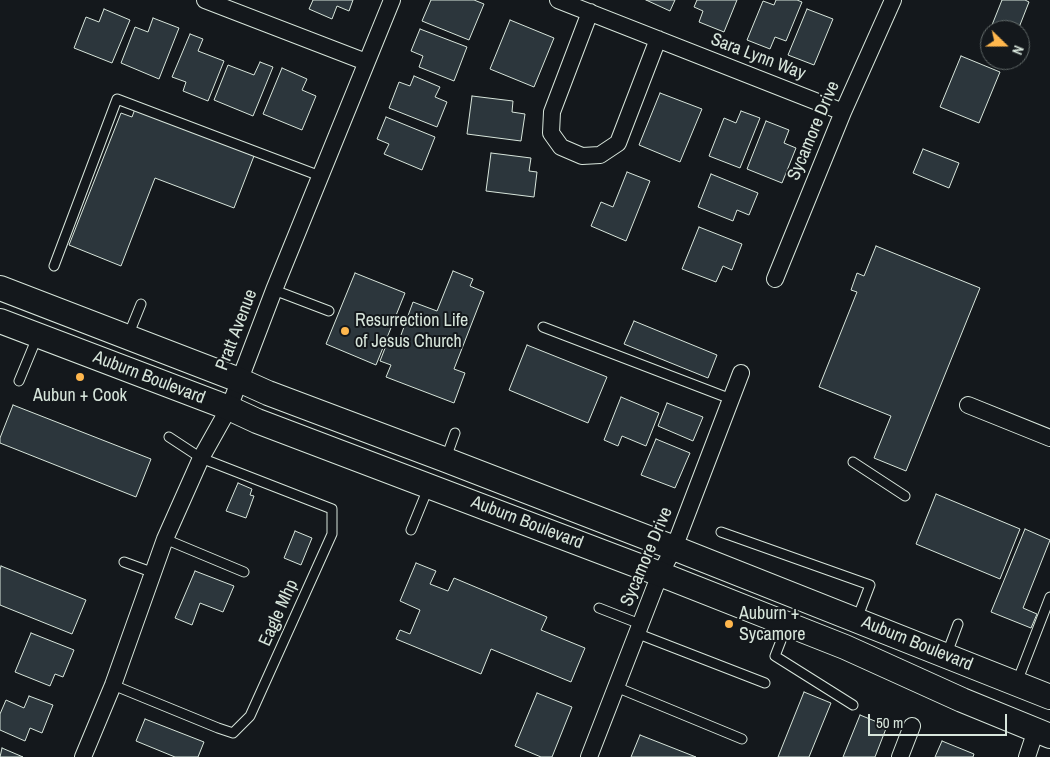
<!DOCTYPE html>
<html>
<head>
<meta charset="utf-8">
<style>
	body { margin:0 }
	#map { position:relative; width:1050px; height:757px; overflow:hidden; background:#14181c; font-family:"Archivo Narrow",sans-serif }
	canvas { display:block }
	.north { position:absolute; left:980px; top:20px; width:50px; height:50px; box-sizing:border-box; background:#14181c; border:1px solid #626a69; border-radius:50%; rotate:112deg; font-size:14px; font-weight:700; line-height:20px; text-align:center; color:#d8e6dc }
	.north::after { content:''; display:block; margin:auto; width:18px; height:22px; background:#ffb74d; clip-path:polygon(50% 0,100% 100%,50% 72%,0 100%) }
	.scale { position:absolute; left:868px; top:714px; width:139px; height:22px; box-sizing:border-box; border:2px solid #d8e6dc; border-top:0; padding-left:6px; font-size:15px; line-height:18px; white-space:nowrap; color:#d8e6dc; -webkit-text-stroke:4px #14181c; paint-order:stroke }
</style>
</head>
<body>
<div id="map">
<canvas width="1050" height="757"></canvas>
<div class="north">N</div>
<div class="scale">50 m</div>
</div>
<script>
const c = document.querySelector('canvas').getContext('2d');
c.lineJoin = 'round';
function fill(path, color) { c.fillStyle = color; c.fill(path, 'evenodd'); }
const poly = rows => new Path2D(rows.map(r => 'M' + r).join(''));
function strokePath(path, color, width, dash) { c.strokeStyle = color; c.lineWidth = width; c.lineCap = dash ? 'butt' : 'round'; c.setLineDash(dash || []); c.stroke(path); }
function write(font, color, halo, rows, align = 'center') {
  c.font = font + ' "Archivo Narrow",sans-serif'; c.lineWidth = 4; c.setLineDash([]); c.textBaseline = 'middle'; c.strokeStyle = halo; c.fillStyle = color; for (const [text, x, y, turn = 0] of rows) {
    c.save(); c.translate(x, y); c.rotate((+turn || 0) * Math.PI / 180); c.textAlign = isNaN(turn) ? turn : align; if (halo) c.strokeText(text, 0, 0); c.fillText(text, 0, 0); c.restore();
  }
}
const building = poly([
	[313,0,353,0,349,11,337,6,332,19,309,9,313,0],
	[431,0,474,0,484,4,469,40,422,21,431,0],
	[646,0,675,0,670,11,646,0],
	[697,0,737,0,724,32,699,22,703,11,694,7,697,0],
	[776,0,797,0,802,2,786,41,775,37,770,49,747,40,763,1,774,5,776,0],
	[1002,0,1025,0,1029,2,1018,30,990,30,1002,0],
	[104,9,130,20,112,63,74,48,86,17,99,22,104,9],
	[807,9,833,19,814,65,788,55,807,9],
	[153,18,179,28,159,79,121,63,135,27,148,32,153,18],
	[510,20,554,38,534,87,490,69,510,20],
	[420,29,467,47,454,81,419,67,423,56,411,51,420,29],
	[190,34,203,39,198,51,224,61,208,101,183,91,186,82,172,77,190,34],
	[961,56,1000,72,979,123,940,107,961,56],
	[260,62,273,67,253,116,214,100,228,65,254,75,260,62],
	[282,68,307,79,302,90,316,96,302,130,263,114,282,68],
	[414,76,440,87,435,97,447,102,437,127,389,108,399,82,410,86,414,76],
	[660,93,702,109,680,162,639,145,660,93],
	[472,96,513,101,512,112,525,114,521,141,467,134,472,96],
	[135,109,254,156,234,208,155,178,121,266,69,245,121,113,132,117,135,109],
	[741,111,760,118,740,168,709,156,724,118,736,123,741,111],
	[386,117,435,137,422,170,384,154,389,144,377,139,386,117],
	[766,121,789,130,784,143,796,148,782,183,747,169,766,121],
	[923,149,959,163,949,188,913,173,923,149],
	[491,153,531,158,529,171,537,172,534,197,486,191,491,153],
	[627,172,650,181,626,241,591,226,601,202,613,207,627,172],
	[711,174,758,193,749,215,737,210,733,221,698,207,711,174],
	[699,227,742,244,732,270,723,266,716,282,682,269,699,227],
	[876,246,980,288,906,471,874,458,891,416,819,387,857,292,851,290,857,273,864,276,876,246],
	[453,271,473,279,470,286,484,292,454,369,465,373,454,403,386,377,391,365,380,361,387,343,397,346,413,302,437,311,453,271],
	[355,273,405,293,376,365,326,344,355,273],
	[634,321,717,355,708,378,624,344,634,321],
	[527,345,607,377,588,423,509,390,527,345],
	[621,397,659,413,646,446,622,436,618,446,604,440,621,397],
	[667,403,703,417,693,441,658,426,667,403],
	[13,405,151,459,136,497,0,443,0,438,13,405],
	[656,439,690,453,675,488,641,475,656,439],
	[238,483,252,489,250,495,254,496,246,518,226,511,238,483],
	[936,494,1020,529,1000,579,916,544,936,494],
	[1025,529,1050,540,1023,608,1037,614,1031,628,991,612,1025,529],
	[295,531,312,538,301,565,284,558,295,531],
	[416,563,436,571,430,584,448,591,454,578,547,617,541,630,585,648,571,682,491,649,481,674,396,639,400,630,410,634,420,610,400,601,416,563],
	[1,566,86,600,72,634,0,605,0,570,1,566],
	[195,571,234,586,223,612,200,603,192,625,175,618,195,571],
	[31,633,74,650,63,677,55,674,50,686,15,672,31,633],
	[804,692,831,703,809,757,778,757,804,692],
	[537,693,572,707,552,757,541,757,515,746,537,693],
	[29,696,53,705,42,733,30,728,25,741,0,730,0,714,6,700,24,708,29,696],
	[860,715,887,726,875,757,843,757,860,715],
	[145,719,204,742,198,757,175,757,136,741,145,719],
	[640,735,696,757,631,757,640,735],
	[942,741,974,754,973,757,935,757,942,741],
	[2,748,23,757,0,757,2,748]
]);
fill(building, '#2c363c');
strokePath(building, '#d8e6dc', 1);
const service = poly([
	[54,266,117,99,320,176],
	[274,290,329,311],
	[543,327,731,399],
	[128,336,141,304],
	[19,381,38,335],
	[446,458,455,433],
	[853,462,905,496],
	[411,530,429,486],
	[721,532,870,585,857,619],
	[165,539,244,572],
	[124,562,154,573],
	[599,608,640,624],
	[787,625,775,656,853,705],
	[636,633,765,683],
	[946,656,958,624],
	[1017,682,1050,597],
	[113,685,218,728,233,733,250,716,332,534,332,509,201,458,169,437],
	[616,687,742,739]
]);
const minor = poly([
	[205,0,366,62],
	[558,0,843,112],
	[590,12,552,112,551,133,561,147,582,156,600,155,618,143,658,39],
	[775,279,843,112,893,0],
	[968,405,1050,438],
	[83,757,113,685,165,539,201,458,229,408,274,290,392,0],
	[589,757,660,574,674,548,741,373],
	[900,757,912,726],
	[1027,757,1036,730]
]);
const secondary = poly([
	[0,288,239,380,268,393,446,460,674,548,1050,697],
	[0,321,229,408,257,421,660,574,845,647,962,700,1050,736]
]);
strokePath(service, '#d8e6dc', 11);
strokePath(minor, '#d8e6dc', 18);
strokePath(secondary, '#d8e6dc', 26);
strokePath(service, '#14181c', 9);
strokePath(minor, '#14181c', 16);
strokePath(secondary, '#14181c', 24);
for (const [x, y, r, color] of [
	[345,331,5,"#ffb74d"],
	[80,377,5,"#ffb74d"],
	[729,624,5,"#ffb74d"]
]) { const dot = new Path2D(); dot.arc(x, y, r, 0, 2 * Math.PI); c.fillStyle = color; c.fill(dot); strokePath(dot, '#14181c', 2); }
write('18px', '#d8e6dc', '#14181c', [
	["Sara Lynn Way",758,57,21],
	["Sycamore Drive",814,131,-67],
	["Pratt Avenue",237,330,-69],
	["Auburn Boulevard",149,378,21],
	["Auburn Boulevard",527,523,21],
	["Sycamore Drive",647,557,-67],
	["Eagle Mhp",279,613,-66],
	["Auburn Boulevard",917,644,22]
]);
write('18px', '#d8e6dc', '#14181c', [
	["Resurrection Life",355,321],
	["of Jesus Church",355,342],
	["Aubun + Cook",80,396,"center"],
	["Auburn +",739,614],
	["Sycamore",739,635]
], 'left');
</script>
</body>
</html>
